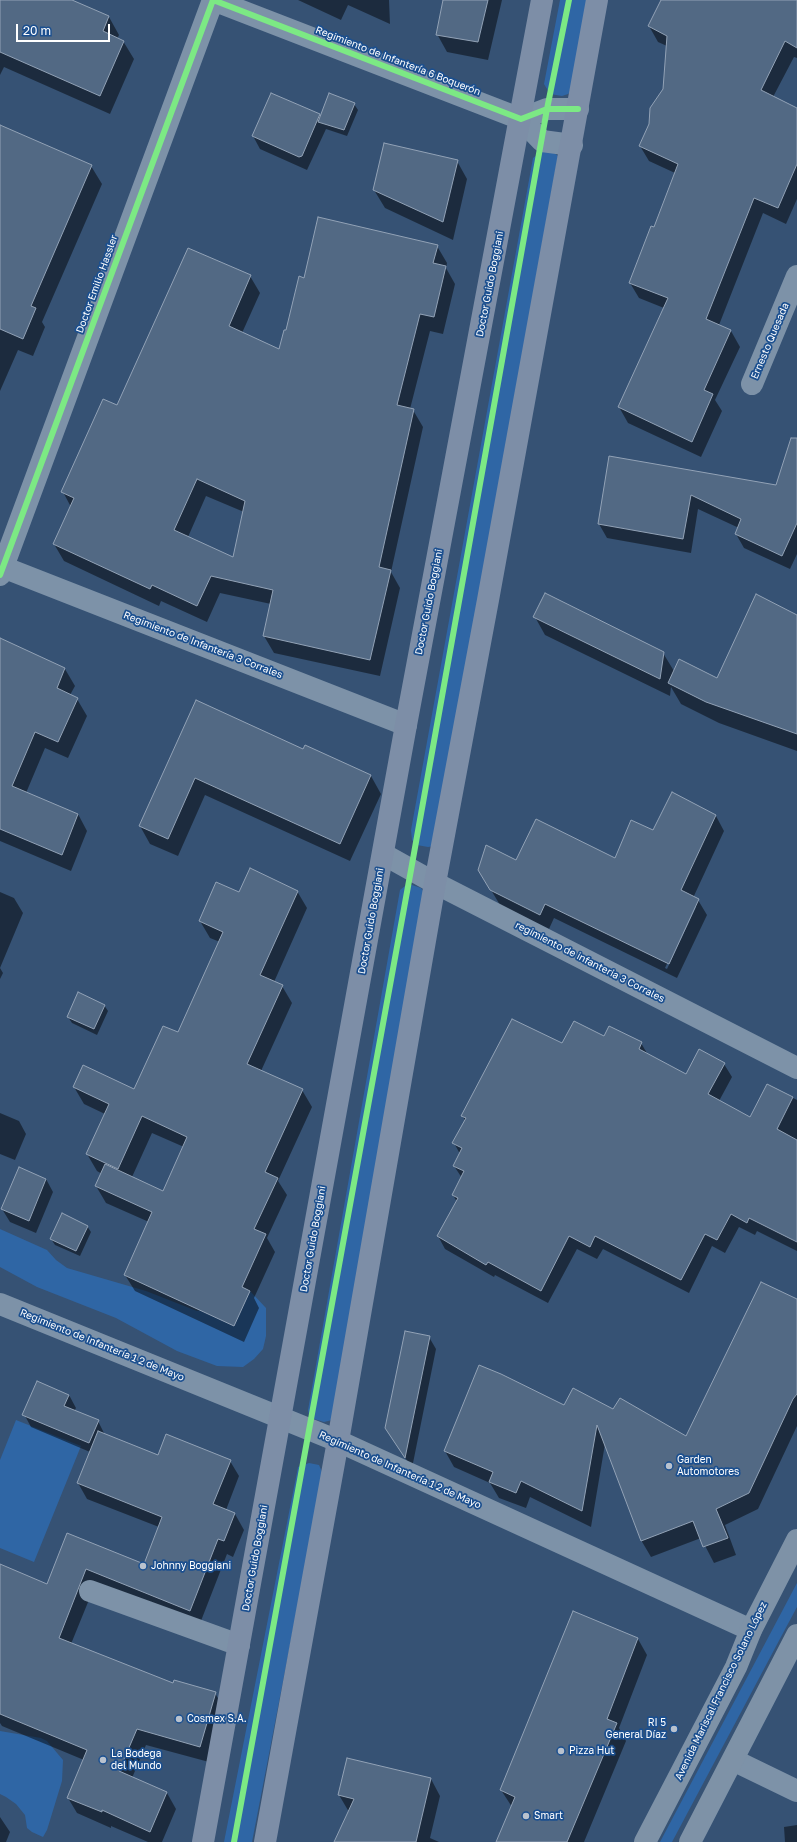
<!DOCTYPE html>
<html>
<head>
<meta charset="utf-8">
<style>
	body { margin:0 }
	#map { position:relative; width:797px; height:1842px; overflow:hidden; background:#365274; font-family:"Golos Text",sans-serif }
	canvas { display:block }
	.scale { position:absolute; left:16px; top:24px; width:94px; height:18px; box-sizing:border-box; border:2px solid #fff; border-top:0; padding-left:5px; font-size:12px; line-height:14px; white-space:nowrap; color:#fff; -webkit-text-stroke:3px #1b4f8f; paint-order:stroke }
</style>
</head>
<body>
<div id="map">
<canvas width="797" height="1842"></canvas>
<div class="scale">20 m</div>
</div>
<script>
const c = document.querySelector('canvas').getContext('2d');
c.lineJoin = 'round';
function fill(path, color) { c.fillStyle = color; c.fill(path, 'evenodd'); }
const poly = rows => new Path2D(rows.map(r => 'M' + r).join(''));
function strokePath(path, color, width, dash) { c.strokeStyle = color; c.lineWidth = width; c.lineCap = dash ? 'butt' : 'round'; c.setLineDash(dash || []); c.stroke(path); }
function write(font, color, halo, rows, align = 'center') {
  c.font = font + ' "Golos Text",sans-serif'; c.lineWidth = 3.5; c.setLineDash([]); c.textBaseline = 'middle'; c.strokeStyle = halo; c.fillStyle = color; for (const [text, x, y, turn = 0] of rows) {
    c.save(); c.translate(x, y); c.rotate((+turn || 0) * Math.PI / 180); c.textAlign = isNaN(turn) ? turn : align; if (halo) c.strokeText(text, 0, 0); c.fillText(text, 0, 0); c.restore();
  }
}
fill(poly([
	[560,0,588,0,572,90,568,94,562,96,550,94,544,84],
	[542,151,553,152,558,156,434,846,428,847,417,845,412,840,411,830,533,158],
	[412,885,421,888,426,895,332,1420,324,1422,314,1419,309,1415,308,1410,400,890,405,886],
	[0,1229,47,1250,56,1260,67,1268,146,1291,197,1311,210,1307,242,1287,250,1291,266,1308,266,1336,263,1349,254,1359,243,1367,217,1366,177,1351,116,1318,37,1287,0,1267],
	[16,1420,81,1446,34,1562,0,1548,0,1460],
	[309,1463,319,1465,323,1474,252,1842,224,1842,298,1467],
	[797,1583,797,1607,782,1635,672,1842,660,1842],
	[0,1731,41,1738,47,1741,63,1760,62,1781,47,1830,43,1837,32,1832,27,1828,25,1815,16,1804,6,1797,0,1794]
]), '#2f66a5');
fill(poly([
	[0,0,70,0,109,17,119,35,117,39,123,41,134,59,110,114,4,67,0,75],
	[298,0,389,0,390,24,348,5,341,20],
	[444,0,502,0,488,60,447,52,437,34],
	[662,0,797,0,797,58,794,57,773,97,797,109,797,199,786,224,763,213,719,325,731,331,740,347,715,400,722,411,701,457,628,423,619,407,664,308,639,298,630,283,654,228,675,173,649,161,640,146,664,89,667,46,658,42,649,26],
	[354,104,358,110,347,136,326,129,307,170,260,149,253,136,319,115,321,118],
	[0,126,91,166,102,184,42,322,45,327,33,356,18,350,0,391],
	[457,161,467,179,453,240,385,208,374,190],
	[437,246,447,263,446,268,455,284,443,334,430,331,410,409,413,410,423,427,391,572,400,588,380,676,274,653,264,636,271,604,220,593,207,622,161,601,159,606,64,561,54,544,71,507,63,492,118,406,250,276,260,293,242,333,280,350,305,279],
	[206,496,244,512,234,558,188,537],
	[610,457,777,486,797,463,797,554,790,569,744,548,736,534,739,528,698,509,691,553,607,538,599,524],
	[797,616,797,751,719,723,681,704,671,687,670,696,545,635,535,617,663,653,674,671,718,680],
	[0,639,65,669,75,686,70,695,77,699,87,716,68,758,45,748,26,793,78,814,87,831,71,871,0,841],
	[197,702,303,751,305,746,371,776,381,794,350,861,205,795,178,856,150,844,140,826],
	[716,816,724,831,693,898,698,900,707,915,677,978,554,918,549,929,500,905,479,870,516,862,616,859,653,832],
	[694,907,696,907,667,969,665,968],
	[297,891,307,908,274,982,282,986,292,1003,261,1071,302,1090,312,1107,278,1181,287,1195,267,1238,275,1252,254,1298,259,1308,244,1342,135,1291,125,1275,149,1222,106,1203,96,1186,102,1174,97,1171,87,1154,105,1114,84,1104,74,1087,135,1090,179,1034,220,942,210,938,200,921,240,893],
	[152,1133,184,1147,163,1192,132,1177],
	[0,892,14,898,23,913,0,968],
	[0,968,3,973,0,979],
	[104,1005,108,1011,97,1035,72,1023,68,1017],
	[605,1038,641,1043,648,1055,686,1076,724,1064,732,1077,719,1101,751,1118,768,1085,797,1100,797,1251,757,1231,755,1235,739,1227,725,1253,712,1246,689,1293,603,1249,597,1259,577,1249,548,1303,495,1275,494,1277,445,1249,438,1236,457,1202,453,1195,462,1178,454,1166,460,1154,454,1143,465,1121,463,1116,563,1044],
	[0,1113,19,1121,26,1134,15,1160,0,1154],
	[46,1179,53,1192,36,1233,10,1222,2,1209],
	[87,1226,91,1232,80,1256,55,1245,51,1239],
	[797,1300,797,1426,758,1509,725,1525,736,1555,714,1563,701,1538,651,1557,641,1540,605,1444,591,1527,530,1497,526,1508,499,1498,490,1483,454,1467,445,1451,565,1407,614,1410,687,1437],
	[429,1337,436,1349,412,1468,394,1441],
	[69,1395,76,1408,74,1411,98,1421,105,1435,158,1456,230,1461,239,1476,226,1510,235,1514,244,1530,233,1557,227,1554,199,1626,95,1585,71,1644,173,1685,215,1693,224,1709,209,1762,146,1745,132,1778,167,1793,176,1809,162,1842,148,1842,111,1826,111,1828,77,1813,68,1798,84,1760,2,1726,0,1723,0,1565,48,1585,68,1534,145,1565,159,1527,87,1499,78,1483,90,1452,31,1427,24,1414],
	[638,1639,647,1655,619,1728,626,1741,584,1842,497,1842,512,1807,501,1790],
	[431,1779,440,1796,430,1838,439,1842,335,1842,349,1812,339,1795],
	[0,1817,10,1832,6,1842,0,1842],
	[797,1825,797,1842,785,1842,784,1827]
]), '#0007');
const building = poly([
	[0,0,72,0,109,16,103,31,124,41,100,96,0,52,0,0],
	[443,0,488,0,478,42,436,35,443,0],
	[661,0,797,0,797,48,785,41,761,90,797,108,797,164,778,208,754,198,706,319,731,330,704,390,713,394,692,442,618,407,668,298,629,283,651,226,654,227,678,164,639,146,649,124,650,108,663,89,667,36,648,26,661,0],
	[271,93,320,114,302,156,299,157,252,136,271,93],
	[329,93,355,103,344,130,318,122,329,93],
	[0,125,92,165,31,306,36,308,23,339,0,329,0,125],
	[384,143,458,160,443,222,373,190,384,143],
	[318,217,438,245,433,263,446,266,434,317,420,314,397,405,414,409,379,567,391,570,370,660,263,636,273,590,211,576,197,606,152,585,150,589,53,544,74,498,61,492,103,399,117,405,188,248,251,275,229,326,279,349,284,330,286,330,299,276,304,278,318,217],
	[197,479,245,501,233,557,174,530,197,479],
	[791,438,797,438,797,523,782,556,735,534,741,519,691,495,683,539,598,524,609,456,776,485,791,438],
	[545,593,664,652,660,679,533,617,545,593],
	[756,594,797,615,797,734,706,702,668,683,679,659,717,678,756,594],
	[0,638,65,668,57,688,78,698,58,742,35,732,12,786,78,814,62,855,0,829,0,638],
	[196,700,303,749,305,745,371,775,340,844,195,778,168,839,139,826,196,700],
	[672,792,716,815,681,890,699,899,669,964,545,904,540,915,490,890,478,870,486,845,516,860,536,819,615,858,631,820,653,830,672,792],
	[250,868,298,891,260,975,283,985,247,1064,303,1089,265,1172,278,1178,254,1229,266,1234,242,1287,250,1291,234,1326,124,1275,152,1212,95,1186,105,1164,163,1191,187,1137,142,1116,118,1169,86,1154,109,1104,73,1087,83,1065,134,1089,163,1026,178,1032,223,932,199,921,216,882,239,892,250,868],
	[78,992,105,1005,94,1029,67,1017,78,992],
	[512,1019,562,1043,574,1021,604,1036,609,1026,642,1042,639,1049,686,1074,699,1049,725,1063,708,1094,750,1117,767,1084,793,1097,777,1129,797,1140,797,1242,749,1218,747,1223,731,1214,717,1240,705,1234,681,1280,595,1236,590,1247,569,1236,541,1291,488,1262,486,1265,437,1236,458,1198,452,1195,464,1171,453,1166,462,1148,452,1143,466,1118,461,1116,512,1019],
	[19,1167,46,1179,29,1221,1,1209,19,1167],
	[62,1213,88,1226,76,1251,50,1239,62,1213],
	[761,1282,797,1299,797,1394,793,1399,749,1493,716,1509,728,1538,703,1547,693,1521,641,1541,597,1425,582,1511,521,1481,516,1493,489,1482,493,1472,444,1451,479,1365,501,1374,564,1405,573,1388,613,1409,620,1398,686,1436,761,1282],
	[405,1331,430,1336,405,1458,385,1428,405,1331],
	[37,1381,69,1395,64,1406,99,1420,89,1443,22,1415,37,1381],
	[98,1431,158,1455,166,1434,231,1460,213,1504,235,1513,224,1541,218,1539,190,1611,86,1569,59,1638,173,1683,174,1680,216,1692,200,1747,137,1729,119,1771,167,1792,150,1832,102,1810,102,1812,67,1798,87,1750,0,1714,0,1564,47,1584,67,1533,144,1564,162,1517,77,1483,98,1431],
	[573,1611,638,1638,607,1719,617,1723,567,1842,496,1842,515,1797,500,1790,573,1611],
	[347,1758,431,1778,416,1842,334,1842,354,1799,338,1795,347,1758]
]);
fill(building, '#526984');
strokePath(building, '#92a2b6', 1);
strokePath(poly([
	[521,119,542,141,572,145],
	[752,384,797,276],
	[0,566,406,725],
	[0,575,213,0,521,119,547,109,578,109],
	[383,854,435,883,797,1068],
	[0,1304,338,1441,751,1630],
	[90,1591,239,1645],
	[733,1760,797,1791]
]), '#7d92a8', 22);
strokePath(poly([
	[203,1842,406,725,542,0],
	[265,1842,338,1441,435,883,488,600,597,0]
]), '#7d8ea7', 22);
strokePath(poly([
	[645,1842,736,1667,751,1630,797,1540],
	[690,1842,797,1635]
]), '#7e92a7', 22);
strokePath(poly([
	[0,575,213,0,521,119,547,109,578,109],
	[234,1842,411,870,547,109,569,0]
]), '#7ce984', 6);
for (const [x, y, r, color] of [
	[669,1466,4,"#b9c2ce"],
	[143,1566,4,"#b9c2ce"],
	[179,1719,4,"#b9c2ce"],
	[674,1729,4,"#b9c2ce"],
	[561,1751,4,"#b9c2ce"],
	[103,1760,4,"#b9c2ce"],
	[526,1816,4,"#b9c2ce"]
]) { const dot = new Path2D(); dot.arc(x, y, r, 0, 2 * Math.PI); c.fillStyle = color; c.fill(dot); strokePath(dot, '#1b4f8f', 1.5); }
write('10px', '#fff', '#1b4f8f', [
	["Regimiento de Infantería 6 Boquerón",398,61,21],
	["Doctor Emilio Hassler",97,284,-70],
	["Doctor Guido Boggiani",490,284,-79],
	["Ernesto Quesada",770,341,-67],
	["Doctor Guido Boggiani",429,602,-79],
	["Regimiento de Infantería 3 Corrales",203,645,21],
	["Doctor Guido Boggiani",371,921,-80],
	["regimiento de infanteria 3 Corrales",590,962,27],
	["Doctor Guido Boggiani",313,1239,-80],
	["Regimiento de Infantería 1 2 de Mayo",102,1345,22],
	["Regimiento de Infantería 1 2 de Mayo",400,1470,24],
	["Doctor Guido Boggiani",255,1558,-80],
	["Avenida Mariscal Francisco Solano López",721,1691,-64]
]);
write('10px', '#fff', '#1b4f8f', [
	["Garden",677,1460],
	["Automotores",677,1472],
	["Johnny Boggiani",151,1566],
	["Cosmex S.A.",187,1719],
	["RI 5",666,1723,"right"],
	["General Díaz",666,1735,"right"],
	["Pizza Hut",569,1751],
	["La Bodega",111,1754],
	["del Mundo",111,1766],
	["Smart",534,1816]
], 'left');
</script>
</body>
</html>
